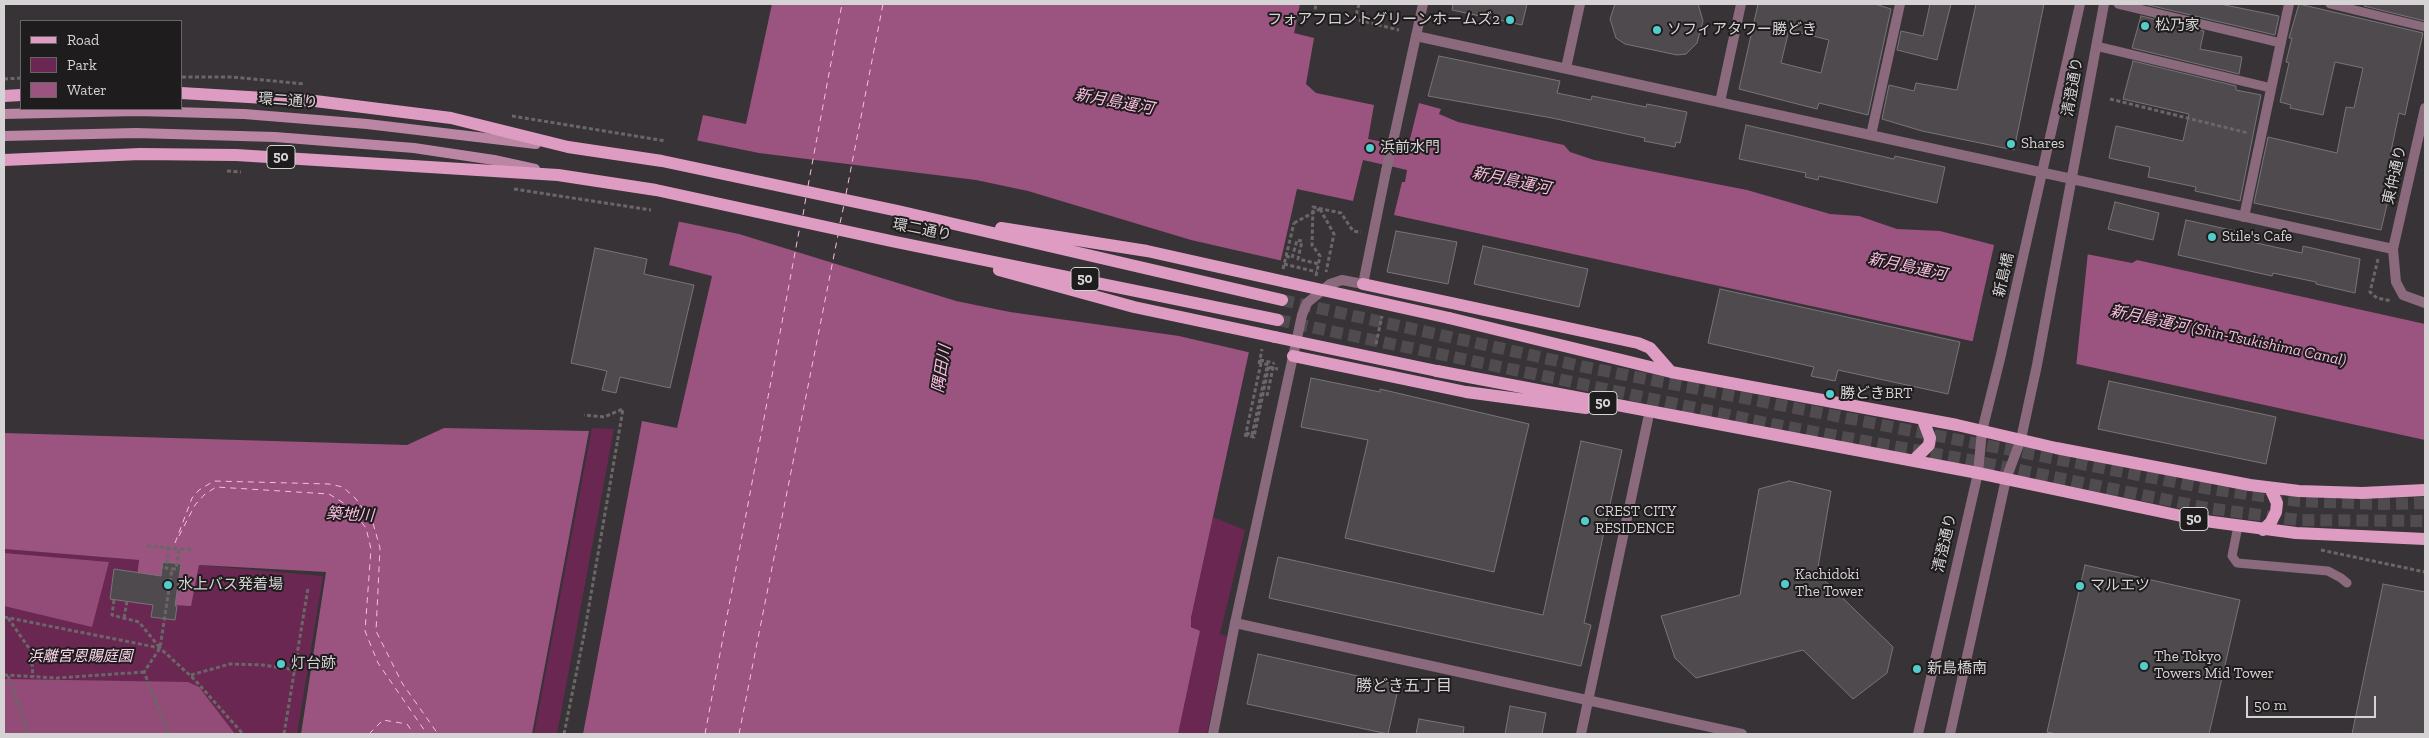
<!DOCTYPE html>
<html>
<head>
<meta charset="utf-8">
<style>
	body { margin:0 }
	#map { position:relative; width:2429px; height:738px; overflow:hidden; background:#383336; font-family:"Zilla Slab",serif }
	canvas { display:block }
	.frame { position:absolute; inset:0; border:5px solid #d6d3d4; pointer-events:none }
	.legend { position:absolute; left:20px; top:20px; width:162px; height:90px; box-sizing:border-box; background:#1e1c1d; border:1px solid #686566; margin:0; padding:6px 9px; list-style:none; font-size:15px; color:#d6d3d4 }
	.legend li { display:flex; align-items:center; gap:10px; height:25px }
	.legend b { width:25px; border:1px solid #686566 }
	.scale { position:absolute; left:2246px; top:696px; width:130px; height:22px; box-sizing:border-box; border:2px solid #d6d3d4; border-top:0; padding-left:6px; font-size:15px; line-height:18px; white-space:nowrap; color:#d6d3d4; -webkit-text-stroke:4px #1e1c1d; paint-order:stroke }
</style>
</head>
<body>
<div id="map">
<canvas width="2429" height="738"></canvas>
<div class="frame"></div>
<ul class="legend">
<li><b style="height:6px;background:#df9cc3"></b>Road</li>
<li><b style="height:14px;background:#6a2752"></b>Park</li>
<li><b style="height:14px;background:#9b5380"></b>Water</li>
</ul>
<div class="scale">50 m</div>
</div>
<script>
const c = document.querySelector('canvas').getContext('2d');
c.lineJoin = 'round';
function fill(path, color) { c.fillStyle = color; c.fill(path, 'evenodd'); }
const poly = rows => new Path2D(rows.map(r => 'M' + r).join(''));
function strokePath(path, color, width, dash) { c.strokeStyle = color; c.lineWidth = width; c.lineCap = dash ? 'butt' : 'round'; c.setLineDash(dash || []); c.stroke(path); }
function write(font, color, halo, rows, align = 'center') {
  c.font = font + ' "Zilla Slab","Noto Sans JP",serif'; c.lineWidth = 4; c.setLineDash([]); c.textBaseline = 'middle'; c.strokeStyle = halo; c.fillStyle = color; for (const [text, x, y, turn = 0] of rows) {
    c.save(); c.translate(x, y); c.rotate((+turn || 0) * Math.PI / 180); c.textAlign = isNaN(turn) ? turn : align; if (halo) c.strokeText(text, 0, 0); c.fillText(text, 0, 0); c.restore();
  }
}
fill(poly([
	[592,428,614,429,557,734,534,734],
	[1213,517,1245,530,1220,634,1227,636,1207,734,1178,734,1200,631,1194,629,1190,624],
	[4,549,139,560,134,602,198,565,323,576,297,734,4,734]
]), '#6a2752');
fill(poly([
	[4,553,109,562,92,627,4,606],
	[4,679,188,682,199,687,235,734,4,734]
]), '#934c78');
fill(poly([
	[772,4,1300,4,1294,33,1314,38,1306,84,1316,93,1374,105,1368,139,1408,147,1419,103,1441,109,1439,114,1458,122,1564,145,1570,152,1594,160,1747,190,1830,214,1859,216,1897,229,1940,231,2017,251,2056,248,2132,263,2137,260,2425,324,2425,440,1394,215,1402,182,1405,182,1407,170,1363,160,1353,201,1297,189,1275,286,1271,286,1262,292,1191,618,1191,627,1200,631,1178,734,583,734,642,421,677,428,712,276,669,265,703,115,746,124],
	[444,428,589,431,532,734,301,734,326,572,199,565,191,606,134,603,139,560,4,549,4,433,407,445]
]), '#9b5380');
fill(poly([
	[695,140,759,153,976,180,1028,191,1191,240,1283,261,1277,287,1268,289,1264,293,1252,353,1179,336,1010,312,956,301,739,234,676,221],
	[1995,241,2018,248,2056,245,2088,252,2076,367,1972,344]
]), '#383336');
strokePath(poly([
	[808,186,842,4],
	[846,194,883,4],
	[803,215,806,197],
	[840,223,844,205],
	[179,536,195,505,204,495,216,487,329,494,350,507,366,528,371,549,365,631,378,663,427,734],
	[175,543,192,498,199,490,214,481,329,484,343,487,356,499,373,523,380,548,376,631,402,683,438,734],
	[369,734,383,720,407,724,414,734],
	[705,734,800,226],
	[739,734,838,235]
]), '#fbbde1', 1, [6, 5]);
const building = poly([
	[1453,4,1527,4,1522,25,1452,10,1453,4],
	[1615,4,1698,4,1703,21,1697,43,1686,54,1677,55,1625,44,1616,38,1610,19,1615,4],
	[1758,4,1875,4,1891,9,1868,115,1819,103,1817,109,1739,89,1758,4],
	[1789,30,1829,40,1821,73,1781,63,1789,30],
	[1930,4,1951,4,1937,60,1897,50,1901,31,1923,36,1930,4],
	[1976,4,2044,4,2014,150,1922,131,1882,119,1889,85,1914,91,1916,83,1957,90,1976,4],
	[2144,4,2220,4,2279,16,2275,35,2144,4],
	[2299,4,2423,33,2405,115,2399,113,2390,156,2398,158,2381,230,2254,203,2268,137,2337,153,2346,107,2354,108,2363,68,2335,62,2323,115,2290,108,2291,105,2280,102,2289,63,2286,62,2292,38,2289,38,2299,4],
	[2365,4,2425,4,2425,21,2364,6,2365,4],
	[2141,16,2204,31,2200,49,2242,57,2239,74,2132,48,2141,16],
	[1439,56,1560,81,1557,93,1591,100,1592,96,1646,107,1647,104,1687,112,1680,143,1676,142,1675,147,1644,141,1645,138,1552,118,1428,96,1439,56],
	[2133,61,2236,86,2236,90,2261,95,2240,201,2195,191,2196,187,2148,177,2150,167,2109,158,2116,126,2183,141,2189,114,2123,99,2133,61],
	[1746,125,1894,159,1895,156,1945,167,1937,203,1819,176,1818,180,1805,177,1806,173,1739,159,1746,125],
	[2115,202,2159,213,2153,240,2108,229,2115,202],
	[2186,220,2253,235,2252,242,2302,253,2303,246,2360,259,2355,293,2316,284,2316,282,2273,273,2272,276,2178,255,2186,220],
	[1396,231,1457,242,1448,284,1387,272,1396,231],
	[1483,246,1588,269,1579,307,1474,284,1483,246],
	[595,248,647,259,644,274,694,285,670,388,620,377,616,393,602,390,607,371,571,363,595,248],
	[1720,289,1960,342,1948,394,1838,370,1835,381,1811,376,1814,367,1708,343,1720,289],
	[1311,378,1380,392,1380,389,1529,424,1494,572,1345,538,1368,440,1301,427,1311,378],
	[2109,381,2276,417,2266,464,2098,429,2109,381],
	[1581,441,1622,450,1584,623,1591,625,1581,666,1269,598,1278,557,1543,615,1581,441],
	[1789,481,1831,491,1817,573,1893,647,1887,673,1853,699,1803,650,1696,678,1675,658,1661,616,1740,595,1759,489,1789,481],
	[163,562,181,564,175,606,177,606,175,620,151,617,153,605,110,599,114,569,161,576,163,562],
	[2085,565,2240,600,2209,734,2057,734,2047,732,2085,565],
	[2383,584,2425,592,2425,734,2352,734,2383,584],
	[1258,654,1399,685,1388,734,1247,704,1258,654],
	[1510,706,1546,713,1542,734,1505,734,1510,706],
	[1419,719,1464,727,1463,734,1416,734,1419,719]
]);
fill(building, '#4f4a4d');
strokePath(building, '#797477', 1);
strokePath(poly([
	[1282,300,1585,367,2210,489,2299,501,2382,504,2425,503],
	[1278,320,1771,424,1970,460,2207,508,2298,520,2425,521]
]), '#504b4e', 12, [12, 6]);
strokePath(poly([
	[1359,4,1355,19,1399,30],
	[1314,16,1316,4],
	[182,77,232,77,305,84],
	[4,79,21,78],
	[2110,99,2248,133],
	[512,116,666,141],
	[227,171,241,172],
	[514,189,651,210],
	[1320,209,1334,234,1326,272],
	[1286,256,1292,258,1297,240,1302,241,1298,259,1319,264],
	[2378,259,2370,292,2377,298,2392,301],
	[1284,264,1317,272],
	[1283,269,1294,223],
	[1316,276,1320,256,1312,245,1313,207,1341,213,1353,231,1361,232],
	[1376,344,1382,316],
	[1260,360,1274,363],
	[1261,363,1246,433,1252,435,1267,367,1278,369],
	[1259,364,1262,349],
	[147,546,179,549],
	[169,547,166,568,172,569],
	[2321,550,2425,572],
	[114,600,112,615,139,622,160,648],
	[4,617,160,648,195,680,243,734],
	[8,618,31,651,33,677],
	[124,618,127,601],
	[4,675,57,678,144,672],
	[191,675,230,664,263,665,296,670],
	[8,676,28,734],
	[169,734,144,672,160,648,172,569,176,569,179,549,194,550],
	[284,734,308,588],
	[564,734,584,635,623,409,604,417,584,415]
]), '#6b6769', 3, [4, 2.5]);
strokePath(poly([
	[2118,4,2281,43],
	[2330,4,2425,27],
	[2096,46,2271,88],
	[2238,526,2232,556,2237,563,2328,571,2341,578,2347,583]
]), '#8a6a7c', 9);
strokePath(poly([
	[1566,68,1580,4],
	[1871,135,1900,4],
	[1394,137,1423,4],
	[2244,217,2289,4],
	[2393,249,2396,282,2403,295,2425,303],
	[1363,284,1386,171],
	[1213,734,1235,623]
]), '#8a6a7c', 10);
strokePath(poly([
	[1416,36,2393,249,2425,108],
	[1720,102,1741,4],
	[1363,284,1342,280,1330,284,1307,303,1302,315,1235,623,1742,734],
	[1581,734,1648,419],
	[1918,734,1978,473,1982,431,2000,359,2080,4],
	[1950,734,2006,479,2021,439,2037,365,2104,4]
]), '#8a6a7c', 10);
strokePath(poly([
	[4,114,137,111,244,114,367,124,536,144],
	[4,136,136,133,275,137,414,148,494,160,535,169]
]), '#ba86a4', 10);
strokePath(poly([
	[181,93,315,101,451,118,568,147,662,161,898,211,1282,300],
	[4,96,21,95],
	[4,160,140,154,236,155,558,175,656,190,891,241,1278,320],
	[1001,228,1147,251,1286,282],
	[999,270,1134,307,1275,337],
	[1363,284,1638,343,1650,348,1671,372],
	[1449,318,1671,372,1957,425,2056,448,2250,485,2299,491,2362,493,2425,490],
	[1293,356,1466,392,1586,408],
	[1437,371,1978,473,2205,521,2296,533,2425,539],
	[1913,461,1929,445,1930,438,1923,420],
	[2263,530,2271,522,2276,512,2277,503,2270,488]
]), '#df9cc3', 12);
strokePath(poly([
	[1294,223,1320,209],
	[1267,396,1274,363],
	[1244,435,1254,437,1269,365,1261,363]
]), '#6b6769', 3, [4, 2.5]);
strokePath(poly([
	[1386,171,1394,137]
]), '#8a6a7c', 10);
strokePath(poly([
	[1286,282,1449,318],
	[1275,337,1437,371]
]), '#df9cc3', 12);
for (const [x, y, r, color] of [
	[1510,20,5,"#53cdcb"],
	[2145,26,5,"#53cdcb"],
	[1657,30,5,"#53cdcb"],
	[2011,144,5,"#53cdcb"],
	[1370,148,5,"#53cdcb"],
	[2212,237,5,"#53cdcb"],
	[1830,394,5,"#53cdcb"],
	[1585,521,5,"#53cdcb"],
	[1785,584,5,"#53cdcb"],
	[168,585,5,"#53cdcb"],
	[2080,586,5,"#53cdcb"],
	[281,664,5,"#53cdcb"],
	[2144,666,5,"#53cdcb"],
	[1917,669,5,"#53cdcb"]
]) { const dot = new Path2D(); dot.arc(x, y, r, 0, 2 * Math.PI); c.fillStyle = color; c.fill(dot); strokePath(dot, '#1e1c1d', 2); }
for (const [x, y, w] of [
	[281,157,28],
	[1085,279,28],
	[1603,403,28],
	[2194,519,28]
]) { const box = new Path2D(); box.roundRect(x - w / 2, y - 11.5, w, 23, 4); c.fillStyle = '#1e1c1d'; c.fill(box); strokePath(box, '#d6d3d4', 1); }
write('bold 14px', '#d6d3d4', null, [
	["50",281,157],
	["50",1085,279],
	["50",1603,403],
	["50",2194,519]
]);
write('15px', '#d6d3d4', '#1e1c1d', [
	["フォアフロントグリーンホームズ2",1500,20,"right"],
	["松乃家",2155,26],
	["ソフィアタワー勝どき",1667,30],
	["Shares",2021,144],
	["浜前水門",1380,148],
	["Stile's Cafe",2222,237],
	["勝どきBRT",1840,394],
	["CREST CITY",1595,512],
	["RESIDENCE",1595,529],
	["Kachidoki",1795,575],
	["The Tower",1795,592],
	["水上バス発着場",178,585],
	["マルエツ",2090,586],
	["The Tokyo",2154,657],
	["Towers Mid Tower",2154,674],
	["灯台跡",291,664],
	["新島橋南",1927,669]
], 'left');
write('15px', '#d6d3d4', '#1e1c1d', [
	["清澄通り",2073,87,-80],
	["環二通り",288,101,4],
	["東仲通り",2395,175,-77],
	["環二通り",922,230,11],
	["新島橋",2004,275,-77],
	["清澄通り",1945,543,-77]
]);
write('italic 15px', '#ffd5ec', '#1e1c1d', [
	["浜離宮恩賜庭園",80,657]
]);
write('italic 16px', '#fbbde1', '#1e1c1d', [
	["新月島運河",1114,102,11],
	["新月島運河",1511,181,12],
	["新月島運河",1907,267,12],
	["新月島運河 (Shin-Tsukishima Canal)",2228,336,12],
	["隅田川",942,369,-81],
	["築地川",350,515,3]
]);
write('16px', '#d6d3d4', '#1e1c1d', [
	["勝どき五丁目",1404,686]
]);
</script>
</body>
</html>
